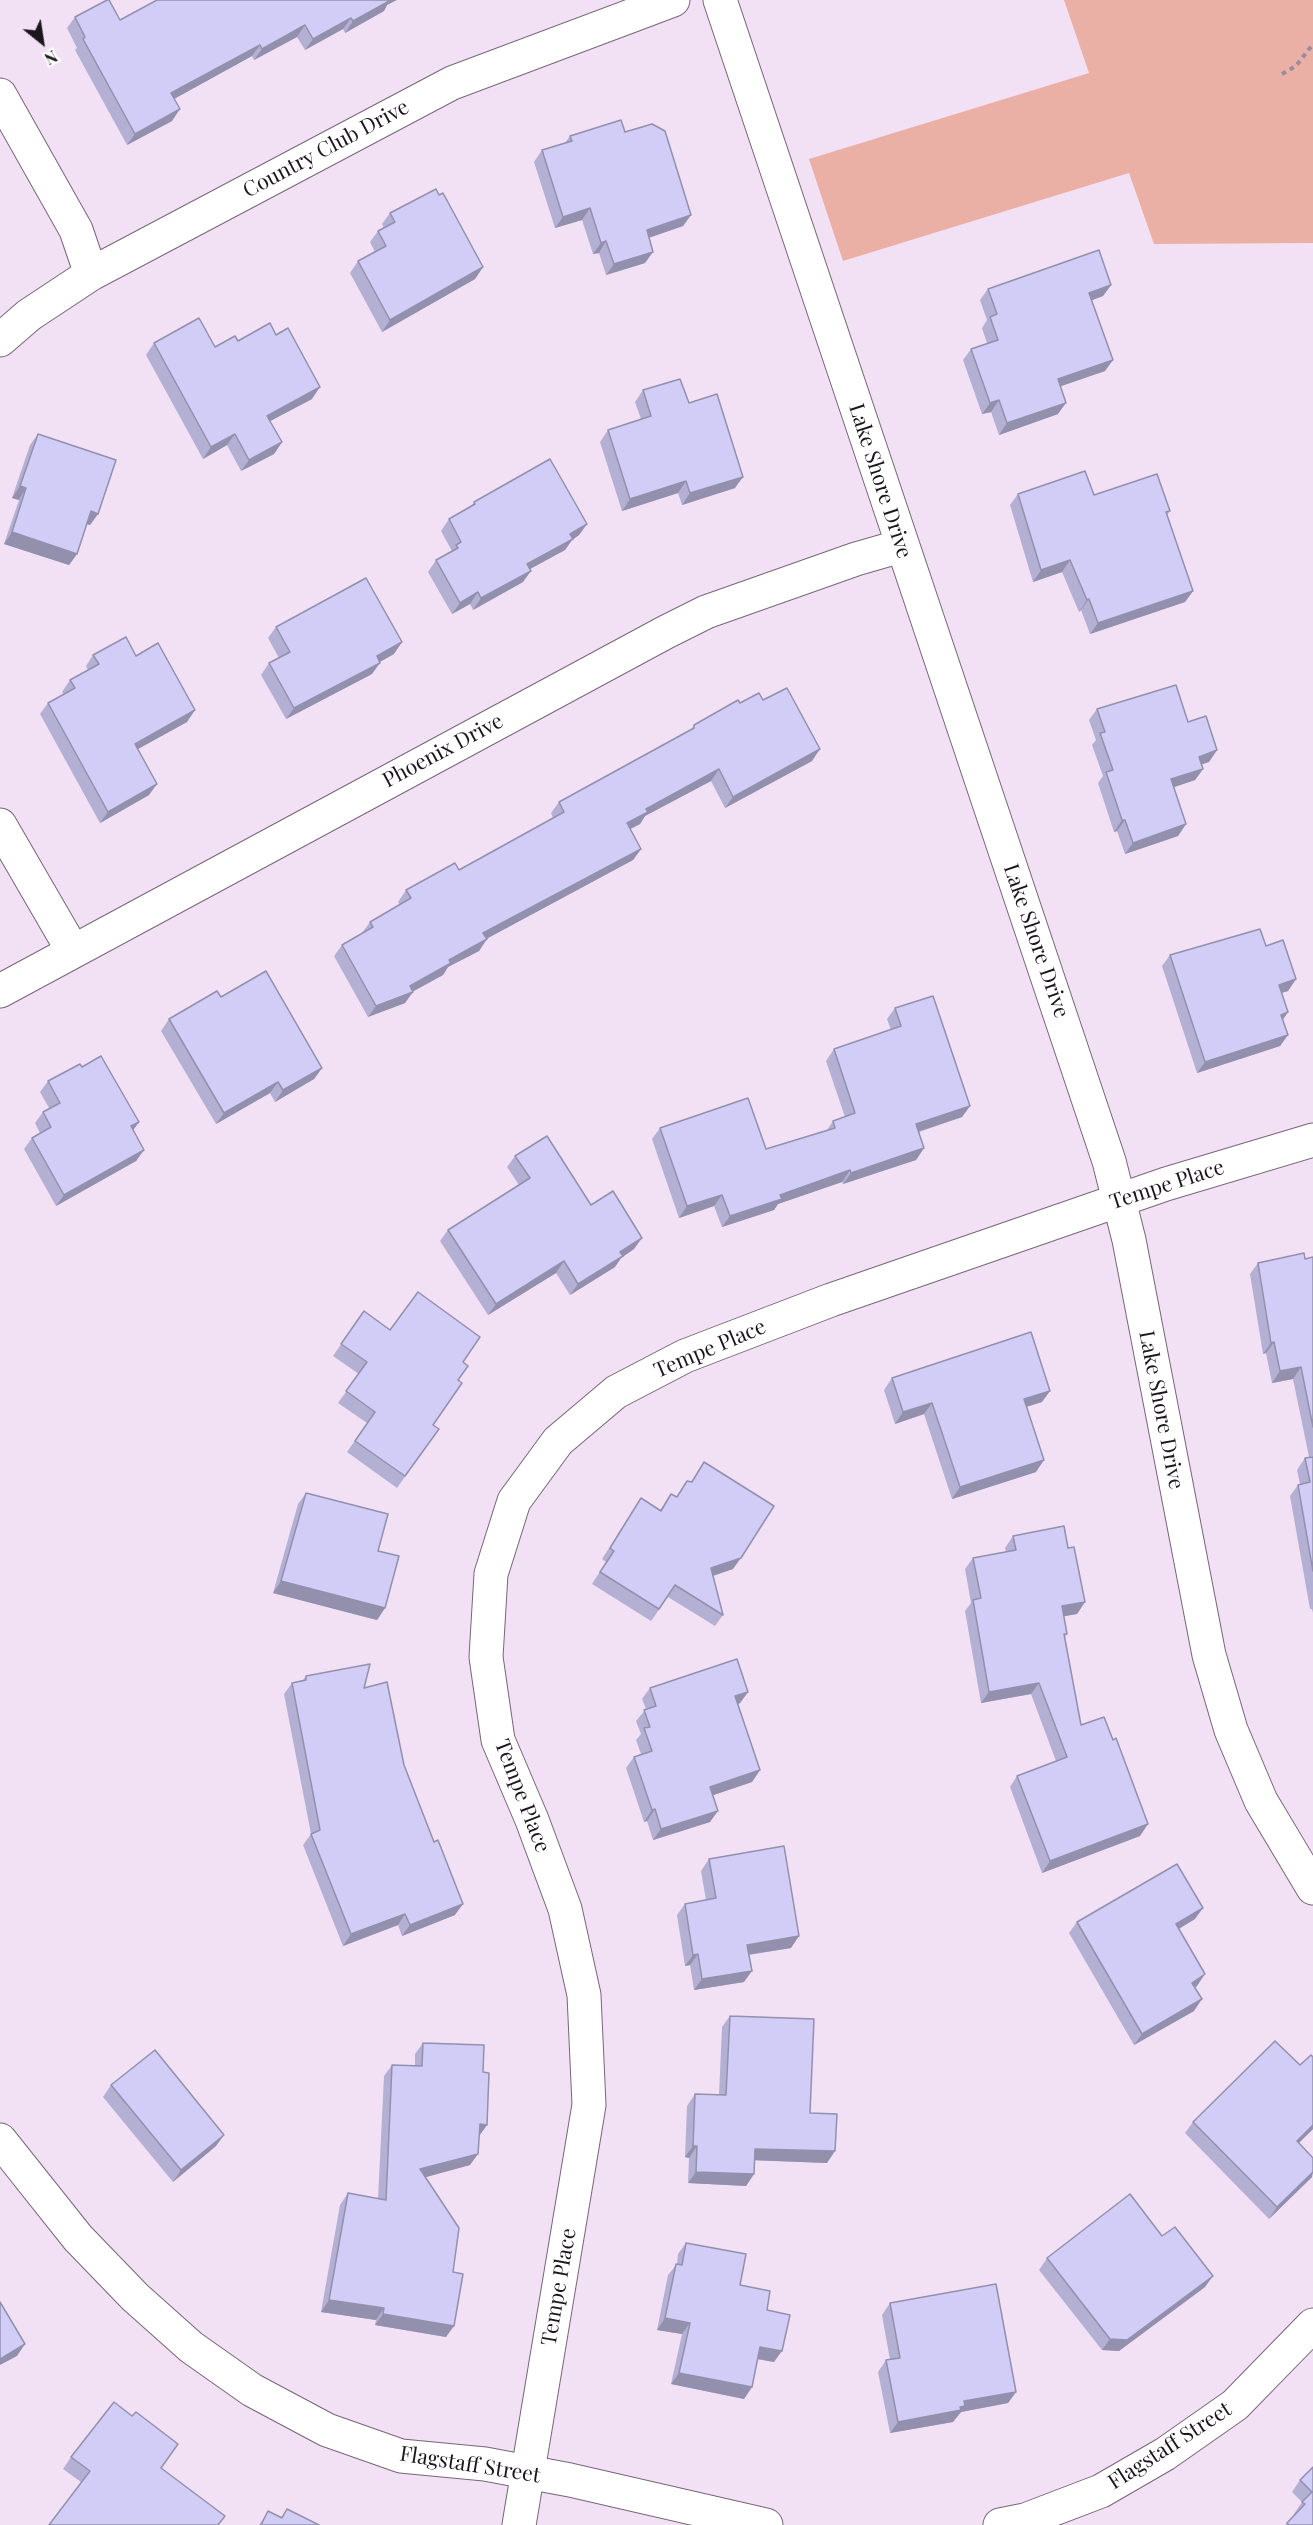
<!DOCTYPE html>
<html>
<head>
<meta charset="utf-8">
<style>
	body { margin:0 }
	#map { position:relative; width:1313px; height:2525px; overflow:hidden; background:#f2e1f4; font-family:"Playfair Display",serif }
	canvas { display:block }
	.north { position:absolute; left:12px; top:12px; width:60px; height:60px; -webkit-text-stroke:4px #fff; paint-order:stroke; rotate:150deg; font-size:16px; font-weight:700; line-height:24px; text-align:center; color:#1b151c }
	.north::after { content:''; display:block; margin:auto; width:21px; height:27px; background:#1b151c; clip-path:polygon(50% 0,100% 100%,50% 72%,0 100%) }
</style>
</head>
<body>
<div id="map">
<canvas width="1313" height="2525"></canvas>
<div class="north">N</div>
</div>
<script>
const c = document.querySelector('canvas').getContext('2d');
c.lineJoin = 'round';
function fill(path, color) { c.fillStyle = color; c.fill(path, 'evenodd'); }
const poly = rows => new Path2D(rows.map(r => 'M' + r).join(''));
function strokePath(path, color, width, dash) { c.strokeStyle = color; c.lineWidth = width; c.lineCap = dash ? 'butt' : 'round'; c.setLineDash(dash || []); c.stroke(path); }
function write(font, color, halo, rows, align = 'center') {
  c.font = font + ' "Playfair Display",serif'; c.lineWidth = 4.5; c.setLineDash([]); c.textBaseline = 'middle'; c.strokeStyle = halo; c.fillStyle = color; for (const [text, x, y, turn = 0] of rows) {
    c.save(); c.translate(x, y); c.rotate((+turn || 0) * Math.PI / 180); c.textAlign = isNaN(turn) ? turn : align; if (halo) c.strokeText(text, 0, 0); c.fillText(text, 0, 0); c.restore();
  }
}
fill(poly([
	[1064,0,1313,0,1313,243,1154,244,1129,173,843,261,809,159,1089,73]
]), '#ebb0a5');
const minor = poly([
	[720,0,1109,1161,1129,1240,1209,1655,1231,1730,1261,1801,1313,1888],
	[0,95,76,230,91,274],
	[0,340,29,315,91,274,452,83,673,0],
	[0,825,73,951],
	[0,991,666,632,706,612,856,559,901,546],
	[0,2140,78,2238,135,2297,191,2347,252,2390,327,2430,401,2456,485,2464,570,2480,766,2525],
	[519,2525,589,2105,584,1995,565,1909,532,1820,498,1740,486,1657,491,1574,514,1501,558,1441,616,1392,685,1356,831,1300,1166,1184,1313,1140],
	[1000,2525,1025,2520,1101,2491,1165,2454,1235,2405,1313,2325]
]);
strokePath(minor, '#766777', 35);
strokePath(poly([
	[1282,74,1296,66,1313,44]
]), '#998c9b', 4, [4.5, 4.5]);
strokePath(minor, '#fff', 33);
fill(poly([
	[387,5,384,11,345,33,343,29,305,50,297,37,254,60,252,56,174,99,172,121,127,145,75,50,77,48,67,28,75,17,120,20],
	[625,132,691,215,683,226,649,238,645,263,606,275,599,253,593,254,582,220,555,228,534,162,542,150,565,143,570,136],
	[390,213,483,267,475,279,382,332,350,273,358,261,375,252,370,242,378,231,384,228,382,224],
	[1111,285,1103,296,1092,300,1105,371,1060,386,1058,414,999,435,991,412,982,414,963,360,971,349,987,343,982,328,987,320,980,300,988,289],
	[238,341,312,399,270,421,282,442,274,454,241,471,227,445,203,459,146,355,154,343,215,347],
	[643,390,689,403,735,488,682,505,678,493,622,511,600,442,608,430,641,419,635,402],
	[38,434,98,514,90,525,87,524,77,554,69,565,4,544,19,500,12,498,30,445],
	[1018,494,1094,495,1170,511,1167,515,1193,591,1185,602,1090,634,1081,610,1079,612,1062,572,1033,582,1010,505],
	[474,502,587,524,579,535,572,540,565,550,530,569,523,582,473,610,470,604,452,614,428,572,436,560,452,551,441,531,449,519,471,507],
	[276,627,394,654,379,662,372,674,286,719,261,675,269,663,279,658,268,638],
	[93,655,136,656,187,722,138,749,149,795,100,823,40,714,48,703,64,694,62,692,70,680,88,670,86,666],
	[763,700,812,761,725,808,711,781,645,816,640,824,630,829,641,849,633,860,486,939,479,951,448,967,443,975,412,992,405,1003,368,1017,334,956,342,945,362,933,370,922,400,905,398,902,406,890,459,870,553,818,551,813,559,802,691,730,694,725,740,703],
	[1097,709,1188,722,1217,750,1209,762,1201,764,1203,769,1195,780,1173,787,1186,824,1178,836,1125,854,1117,831,1114,832,1098,783,1103,776,1092,745,1096,740,1089,720],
	[1266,946,1296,979,1288,991,1281,993,1288,1012,1282,1020,1288,1035,1280,1046,1197,1073,1162,966,1170,955],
	[221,997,322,1068,314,1079,275,1102,270,1093,216,1124,161,1031,169,1019],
	[895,1008,970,1106,962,1117,919,1132,924,1148,916,1160,843,1184,842,1182,778,1204,774,1210,722,1227,714,1206,679,1218,652,1139,660,1128,766,1149,827,1130,833,1121,845,1117,826,1061,834,1049,891,1030,887,1019],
	[82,1067,139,1122,133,1130,144,1150,136,1161,56,1206,24,1149,32,1138,40,1133,35,1123,43,1112,49,1108,40,1092,48,1081],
	[515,1156,591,1205,634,1249,621,1258,615,1267,570,1295,556,1273,488,1315,440,1241,448,1230,519,1185,507,1167],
	[1313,1257,1313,1613,1312,1609,1310,1609,1290,1496,1298,1485,1300,1484,1297,1470,1305,1458,1309,1457,1293,1379,1272,1383,1266,1353,1263,1354,1250,1274,1258,1263,1305,1259],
	[364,1311,390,1330,463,1362,458,1380,433,1425,439,1429,397,1488,347,1452,367,1423,338,1403,359,1374,333,1356],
	[892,1378,1042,1402,1026,1407,1036,1472,952,1499,924,1414,895,1424,884,1390],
	[704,1462,733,1569,713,1576,723,1615,715,1626,668,1597,651,1621,592,1584,606,1562,602,1559,641,1498,660,1510,671,1494,677,1497,687,1481,691,1482],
	[306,1493,378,1551,385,1608,377,1620,273,1593,298,1504],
	[1013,1536,1068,1548,1085,1602,1077,1614,1064,1616,1067,1634,1065,1637,1081,1725,1140,1836,1042,1873,1010,1787,1017,1776,1056,1761,1031,1694,981,1703,965,1611,971,1603,965,1569,973,1558,1006,1552,1005,1548],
	[306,1676,364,1688,404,1765,455,1915,402,1936,398,1925,343,1946,303,1845,311,1834,284,1694,292,1683,303,1680],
	[650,1688,748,1692,740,1703,738,1704,760,1770,752,1782,713,1795,710,1822,653,1840,647,1821,644,1822,626,1768,634,1757,641,1754,636,1740,641,1734,636,1721,646,1709,642,1699],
	[709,1859,791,1948,749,1955,744,1982,694,1990,690,1965,685,1966,677,1915,685,1904,706,1900,701,1871],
	[1195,1919,1179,1929,1197,1986,1195,1987,1194,2011,1134,2045,1069,1933,1077,1922],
	[730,2016,810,2113,827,2163,755,2160,754,2174,746,2186,688,2183,689,2158,685,2157,687,2106,695,2094,719,2095,722,2027],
	[423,2043,483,2072,487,2125,479,2136,470,2165,425,2177,453,2272,446,2337,375,2325,376,2320,321,2312,340,2205,348,2193,378,2199,384,2076,392,2065,415,2066,415,2054],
	[1313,2057,1313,2129,1298,2143,1312,2177,1269,2219,1185,2133,1193,2122,1300,2065],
	[111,2085,216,2146,173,2182,103,2097],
	[1162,2236,1205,2287,1119,2351,1102,2350,1039,2270,1047,2258],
	[686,2243,740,2285,767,2310,774,2362,757,2359,752,2387,744,2399,671,2384,682,2334,657,2330,668,2275,677,2264,678,2254],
	[890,2303,1016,2392,1008,2403,961,2412,953,2422,890,2433,878,2372,886,2360,890,2360,882,2315],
	[71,2457,161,2468,81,2482,63,2469],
	[1313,2467,1313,2525,1285,2525,1295,2514,1294,2514,1302,2502,1292,2492,1300,2480],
	[287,2509,319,2525,259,2525,268,2511,281,2517]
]), '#b4b0d4');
fill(poly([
	[388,0,397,0,387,5,384,11,345,33,353,21],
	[351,18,343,29,305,50,313,39],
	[305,25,297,37,254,60,262,49],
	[260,45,252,56,163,105,171,93],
	[180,109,172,121,127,145,135,134],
	[590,208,582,220,555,228,563,217],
	[691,215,683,226,639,241,647,230],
	[606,241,599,253,593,254,601,243],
	[653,252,645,263,606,275,614,264],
	[483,267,475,279,382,332,390,320],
	[1111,285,1103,296,1082,304,1089,293],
	[1113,360,1105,371,1050,390,1058,379],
	[320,387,312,399,259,427,267,416],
	[999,400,991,412,982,414,990,403],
	[1066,403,1058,414,999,435,1007,423],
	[235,434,227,445,203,459,211,447],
	[282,442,274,454,241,471,249,460],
	[743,477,735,488,682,505,690,493],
	[686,481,678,493,622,511,630,499],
	[20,486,26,488,19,500,12,498],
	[91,511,98,514,90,525,83,523],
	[587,524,579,535,572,540,565,550,519,575,527,564,570,534],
	[12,532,77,554,69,565,4,544],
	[1070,560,1062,572,1033,582,1041,570],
	[531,571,523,582,473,610,481,598],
	[1193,591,1185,602,1090,634,1098,623],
	[478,592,470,604,452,614,460,603],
	[1089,599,1081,610,1079,612,1087,600],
	[402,642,394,654,369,668,377,656],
	[380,663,372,674,286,719,294,708],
	[195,710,187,722,127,755,135,744],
	[820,749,812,761,725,808,733,797],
	[1217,750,1209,762,1191,768,1199,757],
	[719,769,711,781,645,816,640,824,619,835,627,823,646,809],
	[1203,769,1195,780,1163,791,1171,779],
	[157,784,149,795,100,823,108,812],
	[1122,820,1125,820,1117,831,1114,832],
	[1186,824,1178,836,1125,854,1133,843],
	[641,849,633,860,475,945,483,933],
	[487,939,479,951,448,967,443,975,410,993,413,992,405,1003,368,1017,376,1006,410,986,449,960],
	[1296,979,1288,991,1271,996,1279,985],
	[1288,1012,1280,1024,1281,1015],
	[1288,1035,1280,1046,1197,1073,1205,1062],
	[322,1068,314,1079,275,1102,283,1090],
	[278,1082,270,1093,216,1124,224,1113],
	[970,1106,962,1117,908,1135,916,1124],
	[139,1122,131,1133,131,1126],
	[924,1148,916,1160,843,1184,851,1173],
	[144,1150,136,1161,56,1206,64,1195],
	[850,1170,842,1182,778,1204,774,1210,722,1227,730,1216,780,1195],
	[722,1195,714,1206,679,1218,687,1206],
	[642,1238,634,1249,621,1258,615,1267,570,1295,578,1284,620,1252],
	[564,1261,556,1273,488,1315,496,1304],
	[1274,1342,1266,1353,1263,1354,1271,1343],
	[1301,1367,1293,1379,1272,1383,1280,1371],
	[1050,1391,1042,1402,1016,1410,1024,1399],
	[932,1403,924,1414,895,1424,903,1412],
	[1044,1460,1036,1472,952,1499,960,1487],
	[741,1558,733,1569,703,1579,711,1568],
	[281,1581,385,1608,377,1620,273,1593],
	[1085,1602,1077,1614,1054,1618,1062,1606],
	[1039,1683,1031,1694,981,1703,989,1692],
	[748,1692,740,1703,727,1708,735,1696],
	[760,1770,752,1782,702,1799,710,1787],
	[655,1809,647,1821,644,1822,652,1810],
	[718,1811,710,1822,653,1840,661,1829],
	[1148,1824,1140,1836,1042,1873,1050,1861],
	[463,1904,455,1915,402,1936,410,1925],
	[1203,1908,1195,1919,1168,1935,1176,1924],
	[405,1914,398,1925,343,1946,351,1934],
	[799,1936,791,1948,739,1956,747,1945],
	[698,1954,690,1965,685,1966,693,1955],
	[752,1971,744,1982,694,1990,702,1979],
	[1205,1974,1197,1986,1184,1994,1192,1983],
	[1202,1999,1194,2011,1134,2045,1142,2034],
	[480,2124,487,2125,479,2136],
	[1313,2125,1313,2129,1289,2153,1297,2141],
	[224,2135,216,2146,173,2182,181,2170],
	[693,2146,697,2146,689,2158,685,2157],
	[755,2149,835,2151,827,2163,747,2160],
	[478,2154,470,2165,412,2181,420,2169],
	[696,2172,754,2174,746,2186,688,2183],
	[1313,2172,1312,2177,1269,2219,1277,2207],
	[1213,2276,1205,2287,1119,2351,1102,2350,1110,2339],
	[329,2300,384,2308,376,2320,321,2312],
	[383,2314,454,2326,446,2337,375,2325],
	[665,2318,690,2323,682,2334,657,2330],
	[25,2344,17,2356,0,2365,0,2359],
	[760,2347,782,2351,774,2362,752,2358],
	[679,2373,752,2387,744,2399,671,2384],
	[1016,2392,1008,2403,961,2412,953,2422,890,2433,898,2422,964,2401]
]), '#9290ad');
const building = poly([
	[107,0,109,0,120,20,157,0,391,0,353,21,351,18,313,39,305,25,262,49,260,45,171,93,180,109,135,134,83,39,85,37,75,17,107,0],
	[621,120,625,132,652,124,665,131,691,215,647,230,653,252,614,264,606,241,601,243,590,208,563,217,542,150,572,141,570,136,621,120],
	[436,189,439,195,443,193,483,267,390,320,358,261,386,246,378,231,395,222,390,213,436,189],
	[1099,250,1111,285,1089,293,1113,360,1058,379,1066,403,1007,423,999,400,990,403,971,349,998,340,990,317,997,314,988,289,1099,250],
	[199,318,215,347,235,336,238,341,270,323,276,335,288,328,320,387,267,416,282,442,249,460,235,434,211,447,154,343,199,318],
	[680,379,689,403,717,394,743,477,690,493,686,481,630,499,608,430,651,416,643,390,680,379],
	[38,434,116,460,98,514,91,511,77,554,12,532,26,488,20,486,38,434],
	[550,459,587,524,570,534,573,539,527,564,531,571,481,598,478,592,460,603,436,560,458,548,456,545,461,542,449,519,475,504,474,502,550,459],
	[1085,471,1094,495,1157,474,1170,511,1166,512,1193,591,1098,623,1089,599,1087,600,1070,560,1041,570,1018,494,1085,471],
	[366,578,402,642,377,656,380,663,294,708,269,663,290,652,276,627,366,578],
	[126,637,136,656,158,643,195,710,135,744,157,784,108,812,48,703,75,688,70,680,99,664,93,655,126,637],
	[1176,685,1188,722,1206,716,1217,750,1199,757,1203,769,1171,779,1186,824,1133,843,1125,820,1122,820,1106,772,1113,770,1100,733,1105,732,1097,709,1176,685],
	[787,688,820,749,733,797,719,769,646,809,648,812,627,823,641,849,483,933,487,939,449,960,451,963,410,986,413,992,376,1006,342,945,373,927,370,922,411,898,406,890,455,863,459,870,564,812,559,802,694,728,694,725,738,700,740,703,759,693,763,700,787,688],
	[1260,929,1266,946,1283,940,1296,979,1279,985,1288,1012,1281,1015,1288,1035,1205,1062,1170,955,1260,929],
	[266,971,322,1068,283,1090,278,1082,224,1113,169,1019,217,991,221,997,266,971],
	[933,996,970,1106,916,1124,924,1148,851,1173,850,1170,780,1195,782,1199,730,1216,722,1195,687,1206,660,1128,748,1098,766,1149,835,1128,833,1121,855,1113,834,1049,901,1026,895,1008,933,996],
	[101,1056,139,1122,131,1126,144,1150,64,1195,32,1138,51,1127,43,1112,60,1103,48,1081,80,1064,82,1067,101,1056],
	[547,1136,591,1205,613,1191,642,1238,620,1252,623,1256,578,1284,564,1261,496,1304,448,1230,530,1178,515,1156,547,1136],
	[1304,1253,1305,1259,1313,1257,1313,1427,1301,1367,1280,1371,1274,1342,1271,1343,1258,1263,1304,1253],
	[418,1292,480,1337,463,1362,468,1366,458,1380,462,1383,433,1425,439,1429,405,1476,355,1441,375,1412,346,1391,367,1362,341,1344,364,1311,390,1330,418,1292],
	[1031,1332,1050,1391,1024,1399,1044,1460,960,1487,932,1403,903,1412,892,1378,1031,1332],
	[1313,1457,1313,1571,1298,1485,1310,1482,1305,1458,1313,1457],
	[704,1462,774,1506,741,1558,711,1568,723,1615,675,1585,659,1609,600,1572,614,1551,610,1548,641,1498,661,1511,671,1494,677,1497,687,1481,692,1482,704,1462],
	[306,1493,388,1514,378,1551,399,1556,385,1608,281,1581,306,1493],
	[1064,1526,1068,1548,1074,1547,1085,1602,1062,1606,1067,1634,1064,1634,1081,1725,1104,1717,1113,1740,1116,1738,1148,1824,1050,1861,1017,1776,1067,1757,1039,1683,989,1692,973,1600,981,1598,973,1558,1016,1550,1013,1536,1064,1526],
	[737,1659,748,1692,735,1696,760,1770,710,1787,718,1811,661,1829,655,1809,652,1810,634,1757,652,1751,644,1728,650,1727,644,1710,656,1706,650,1688,737,1659],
	[370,1664,364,1688,387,1682,404,1765,434,1842,438,1840,463,1904,410,1925,405,1914,351,1934,311,1834,320,1830,292,1683,306,1680,306,1676,370,1664],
	[784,1846,799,1936,747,1945,752,1971,702,1979,698,1954,693,1955,685,1904,716,1898,709,1859,784,1846],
	[1177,1864,1203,1908,1176,1924,1205,1974,1192,1983,1202,1999,1142,2034,1077,1922,1177,1864],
	[730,2016,814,2019,810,2113,837,2114,835,2151,755,2149,754,2174,696,2172,697,2146,693,2146,695,2094,726,2095,730,2016],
	[1275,2041,1300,2065,1311,2055,1313,2057,1313,2125,1297,2141,1313,2158,1313,2172,1277,2207,1193,2122,1275,2041],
	[423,2043,484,2045,483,2072,489,2073,487,2125,480,2124,478,2154,420,2169,459,2228,453,2272,463,2274,454,2326,383,2314,384,2308,329,2300,348,2193,386,2200,392,2065,422,2066,423,2043],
	[155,2050,224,2135,181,2170,111,2085,155,2050],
	[1130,2194,1162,2236,1175,2227,1213,2276,1127,2340,1110,2339,1047,2258,1130,2194],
	[686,2243,746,2254,740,2285,770,2291,767,2310,790,2315,782,2351,760,2347,752,2387,679,2373,690,2323,665,2318,676,2264,682,2265,686,2243],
	[996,2284,1016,2392,964,2401,965,2406,960,2407,961,2410,898,2422,886,2360,900,2358,890,2303,996,2284],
	[0,2302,25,2344,0,2359,0,2302],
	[114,2402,132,2416,136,2412,178,2444,161,2468,225,2516,218,2525,49,2525,90,2471,71,2457,114,2402],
	[1313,2467,1313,2525,1289,2525,1287,2523,1305,2504,1302,2502,1312,2492,1300,2480,1313,2467],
	[287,2509,319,2525,261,2525,268,2511,282,2518,287,2509]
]);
fill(building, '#d1cdf7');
strokePath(building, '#9290ad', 1.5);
write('21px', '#1b151c', '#fff', [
	["Country Club Drive",326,149,-28],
	["Lake Shore Drive",880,481,72],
	["Phoenix Drive",443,751,-28],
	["Lake Shore Drive",1036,941,71],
	["Tempe Place",1167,1185,-18],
	["Tempe Place",710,1349,-23],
	["Lake Shore Drive",1161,1410,79],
	["Tempe Place",522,1796,69],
	["Tempe Place",559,2287,-80],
	["Flagstaff Street",1170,2446,-33],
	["Flagstaff Street",470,2465,9]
]);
</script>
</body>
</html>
